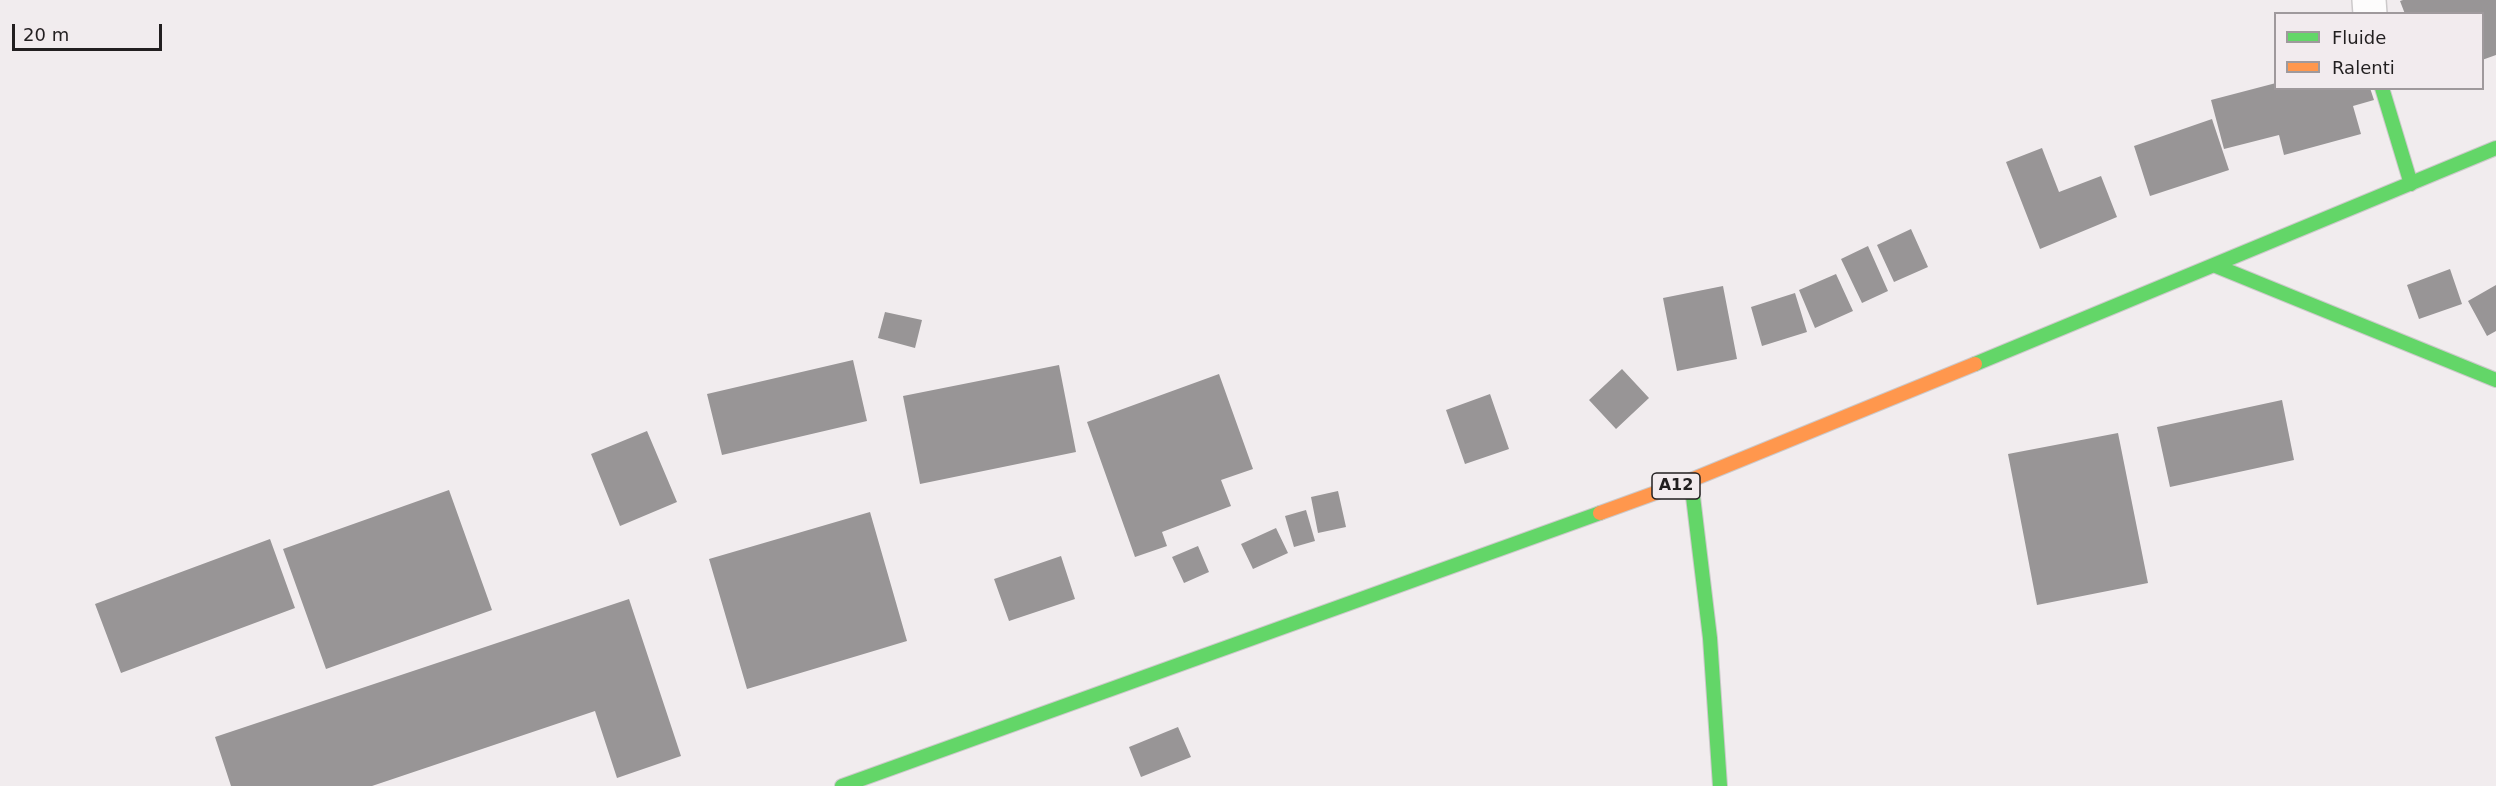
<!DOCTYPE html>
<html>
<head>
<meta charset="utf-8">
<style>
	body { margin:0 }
	#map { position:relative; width:2496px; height:786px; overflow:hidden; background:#f1ecee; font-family:"DejaVu Sans",sans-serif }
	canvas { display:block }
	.legend { position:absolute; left:2274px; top:12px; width:210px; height:78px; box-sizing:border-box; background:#f2ebee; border:2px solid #9f999c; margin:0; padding:8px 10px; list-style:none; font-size:18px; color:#221f20 }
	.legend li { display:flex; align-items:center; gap:12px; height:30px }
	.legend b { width:30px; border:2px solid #9f999c }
	.scale { position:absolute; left:12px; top:24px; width:150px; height:27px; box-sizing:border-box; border:3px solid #221f20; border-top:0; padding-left:8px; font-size:18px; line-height:21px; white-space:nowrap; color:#221f20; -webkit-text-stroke:4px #f2ebee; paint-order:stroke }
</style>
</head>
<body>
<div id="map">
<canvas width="2496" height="786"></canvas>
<ul class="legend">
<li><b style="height:8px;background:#63d668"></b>Fluide</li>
<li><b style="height:8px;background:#ff974d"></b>Ralenti</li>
</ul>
<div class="scale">20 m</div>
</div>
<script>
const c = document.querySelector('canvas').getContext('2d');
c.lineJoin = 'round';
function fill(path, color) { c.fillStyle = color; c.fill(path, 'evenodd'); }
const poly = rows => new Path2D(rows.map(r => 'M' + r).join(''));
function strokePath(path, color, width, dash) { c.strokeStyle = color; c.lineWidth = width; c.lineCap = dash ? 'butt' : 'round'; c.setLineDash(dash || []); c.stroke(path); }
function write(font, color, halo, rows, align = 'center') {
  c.font = font + ' "DejaVu Sans",sans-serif'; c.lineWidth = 6; c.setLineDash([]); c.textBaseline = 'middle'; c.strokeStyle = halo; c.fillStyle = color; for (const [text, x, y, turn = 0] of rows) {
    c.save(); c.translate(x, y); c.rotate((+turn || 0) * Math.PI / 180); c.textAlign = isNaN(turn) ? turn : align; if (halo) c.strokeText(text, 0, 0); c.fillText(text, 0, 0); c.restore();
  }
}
fill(poly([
	[2403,0,2496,0,2496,55,2482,60,2482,14,2405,14,2400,1],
	[2276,83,2276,88,2370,88,2374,100,2353,106,2361,134,2284,155,2279,135,2224,149,2211,100],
	[2212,119,2229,170,2150,196,2134,146],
	[2042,148,2059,192,2101,176,2117,217,2040,249,2006,162],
	[1911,229,1928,267,1894,282,1877,245],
	[1868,246,1888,291,1862,303,1841,259],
	[2450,269,2462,304,2419,319,2407,285],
	[1836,274,1853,311,1815,328,1799,290],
	[2496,285,2496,331,2487,336,2468,301],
	[1723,286,1737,359,1677,371,1663,298],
	[1795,293,1807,332,1762,346,1751,307],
	[885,312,922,320,915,348,878,338],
	[853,360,867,421,722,455,707,394],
	[1059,365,1076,452,920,484,903,396],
	[1622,369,1649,398,1616,429,1589,400],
	[1219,374,1253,469,1221,480,1231,506,1162,532,1167,546,1135,557,1087,422],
	[1490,394,1509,449,1465,464,1446,410],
	[2282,400,2294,460,2170,487,2157,427],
	[647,431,677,502,620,526,591,454],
	[2118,433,2148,583,2037,605,2008,454],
	[449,490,492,610,326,669,283,549],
	[1338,491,1346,527,1318,533,1311,497],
	[1306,510,1315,541,1294,547,1285,516],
	[870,512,907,641,747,689,709,559],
	[1276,528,1288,553,1253,569,1241,544],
	[270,539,295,608,121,673,95,604],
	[1198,546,1209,572,1184,583,1172,557],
	[1061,556,1075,599,1009,621,994,579],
	[629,599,681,756,617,778,595,711,372,786,231,786,215,737],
	[1178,727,1191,757,1141,777,1129,747]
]), '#989596');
const street = poly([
	[2369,0,2370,14]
]);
const fast = poly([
	[2382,88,2411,184],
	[2216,266,2496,380],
	[1975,364,2496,148],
	[1691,480,1710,638,1720,786],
	[842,786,1600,513]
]);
const slow = poly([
	[1600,513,1691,480,1975,364]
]);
strokePath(street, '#ccc9ca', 36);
strokePath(fast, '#ccc9ca', 16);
strokePath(slow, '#ccc9ca', 16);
strokePath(street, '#fdfcfc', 33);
strokePath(fast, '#63d668', 14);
strokePath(slow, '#ff974d', 14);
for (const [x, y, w] of [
	[1676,486,48]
]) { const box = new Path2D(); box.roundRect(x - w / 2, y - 13, w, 26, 4.5); c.fillStyle = '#f2ebee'; c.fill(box); strokePath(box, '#221f20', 1.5); }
write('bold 16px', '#221f20', null, [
	["A12",1676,486]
]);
</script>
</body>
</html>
